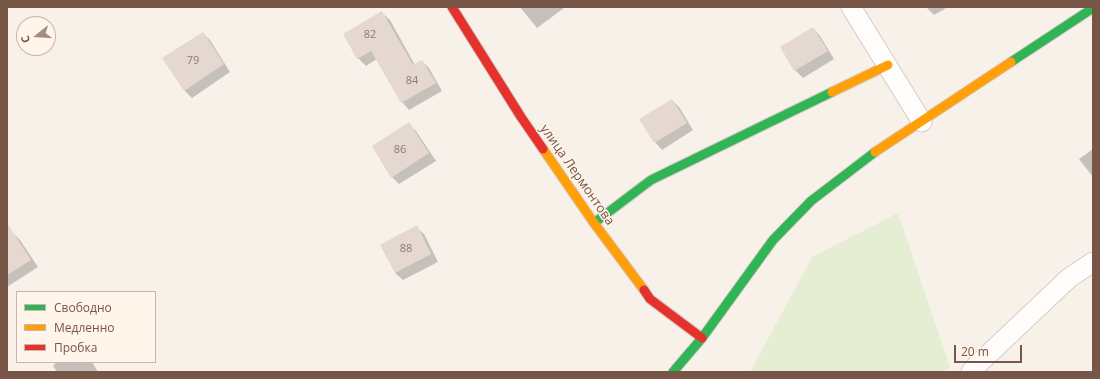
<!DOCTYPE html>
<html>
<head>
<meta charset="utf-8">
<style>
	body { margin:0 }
	#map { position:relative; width:1100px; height:379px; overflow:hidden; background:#f8f1e9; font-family:"Open Sans",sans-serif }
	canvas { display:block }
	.frame { position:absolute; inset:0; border:8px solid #775547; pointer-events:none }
	.legend { position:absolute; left:16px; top:291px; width:140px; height:72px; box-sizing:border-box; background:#fff5ea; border:1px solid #c9b5a9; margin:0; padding:5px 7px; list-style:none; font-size:12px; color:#775547 }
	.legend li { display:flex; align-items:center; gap:8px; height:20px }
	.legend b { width:20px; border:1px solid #c9b5a9 }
	.north { position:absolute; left:16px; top:16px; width:40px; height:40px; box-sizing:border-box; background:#fff5ea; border:1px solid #c9b5a9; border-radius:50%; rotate:253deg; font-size:11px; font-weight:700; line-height:16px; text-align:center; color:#775547 }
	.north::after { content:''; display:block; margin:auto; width:14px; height:18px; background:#a48c80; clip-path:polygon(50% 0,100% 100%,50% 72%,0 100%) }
	.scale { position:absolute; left:954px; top:345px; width:68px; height:18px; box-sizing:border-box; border:2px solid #775547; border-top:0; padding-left:5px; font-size:12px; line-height:14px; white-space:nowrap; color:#775547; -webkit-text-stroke:3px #fff5ea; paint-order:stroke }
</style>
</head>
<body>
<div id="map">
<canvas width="1100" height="379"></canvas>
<div class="frame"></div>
<ul class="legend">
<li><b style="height:5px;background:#30b455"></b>Свободно</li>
<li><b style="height:5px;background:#ff9f0a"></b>Медленно</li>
<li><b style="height:5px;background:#e5322d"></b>Пробка</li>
</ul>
<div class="north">С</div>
<div class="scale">20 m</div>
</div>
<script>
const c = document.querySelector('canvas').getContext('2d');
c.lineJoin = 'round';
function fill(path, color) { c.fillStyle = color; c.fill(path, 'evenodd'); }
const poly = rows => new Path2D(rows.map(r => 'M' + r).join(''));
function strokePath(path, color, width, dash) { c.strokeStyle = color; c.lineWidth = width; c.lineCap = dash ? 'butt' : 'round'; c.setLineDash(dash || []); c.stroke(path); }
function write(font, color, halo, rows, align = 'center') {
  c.font = font + ' "Open Sans",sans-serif'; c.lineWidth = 3; c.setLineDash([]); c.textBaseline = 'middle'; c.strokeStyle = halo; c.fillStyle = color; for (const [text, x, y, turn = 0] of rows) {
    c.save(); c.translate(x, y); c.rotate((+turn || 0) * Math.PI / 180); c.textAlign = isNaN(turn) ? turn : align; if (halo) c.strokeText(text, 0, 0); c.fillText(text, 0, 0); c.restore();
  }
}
fill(poly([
	[898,213,950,367,944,372,750,372,812,257]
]), '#e5eed2');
fill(poly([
	[520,7,564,7,564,8,537,28],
	[926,7,948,7,934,15],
	[382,13,390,20,415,65,422,61,429,68,442,91,409,110,402,102,377,59,366,66,358,58],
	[813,28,820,36,834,59,803,78,795,70,781,47],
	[203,33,210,40,230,72,192,98,184,90],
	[672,100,679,107,693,130,662,150,655,142],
	[409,124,416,131,436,161,399,184,392,177],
	[1093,149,1093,177,1079,159],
	[416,227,424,234,438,262,403,280,395,273],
	[13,233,20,240,38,267,7,287,7,237],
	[54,362,92,362,98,372,57,372,53,366,55,364]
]), '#0003');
fill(poly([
	[382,11,413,65,422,60,436,83,401,103,371,51,357,59,343,34],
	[813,27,828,51,794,71,780,47],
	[203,32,224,64,184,91,162,58],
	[672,99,687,123,654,143,639,119],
	[409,122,429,153,391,178,372,146],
	[7,223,31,260,7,275],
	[417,225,431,254,395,273,380,245]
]), '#e4d8d0');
const street = poly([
	[851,7,922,122],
	[971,372,976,366,1069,278,1093,262]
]);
const fast = poly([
	[1011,62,1093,8],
	[594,223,651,180,832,92],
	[673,372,702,338,773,240,811,201,875,152]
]);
const slow = poly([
	[832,92,888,65],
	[543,149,594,223,644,290],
	[875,152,1011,62]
]);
const jam = poly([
	[452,7,521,117,543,149],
	[644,290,650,299,702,338]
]);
strokePath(street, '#d6ccc6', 21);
strokePath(fast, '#d6ccc6', 11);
strokePath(slow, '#d6ccc6', 11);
strokePath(jam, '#d6ccc6', 11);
strokePath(street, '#fefdfc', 19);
strokePath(fast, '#30b455', 9);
strokePath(slow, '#ff9f0a', 9);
strokePath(jam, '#e5322d', 9);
write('11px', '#94786c', null, [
	["82",370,35],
	["79",193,61],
	["84",412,81],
	["86",400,150],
	["88",406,249]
]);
write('13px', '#775547', '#fff5ea', [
	["улица Лермонтова",577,175,55]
]);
</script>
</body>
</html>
